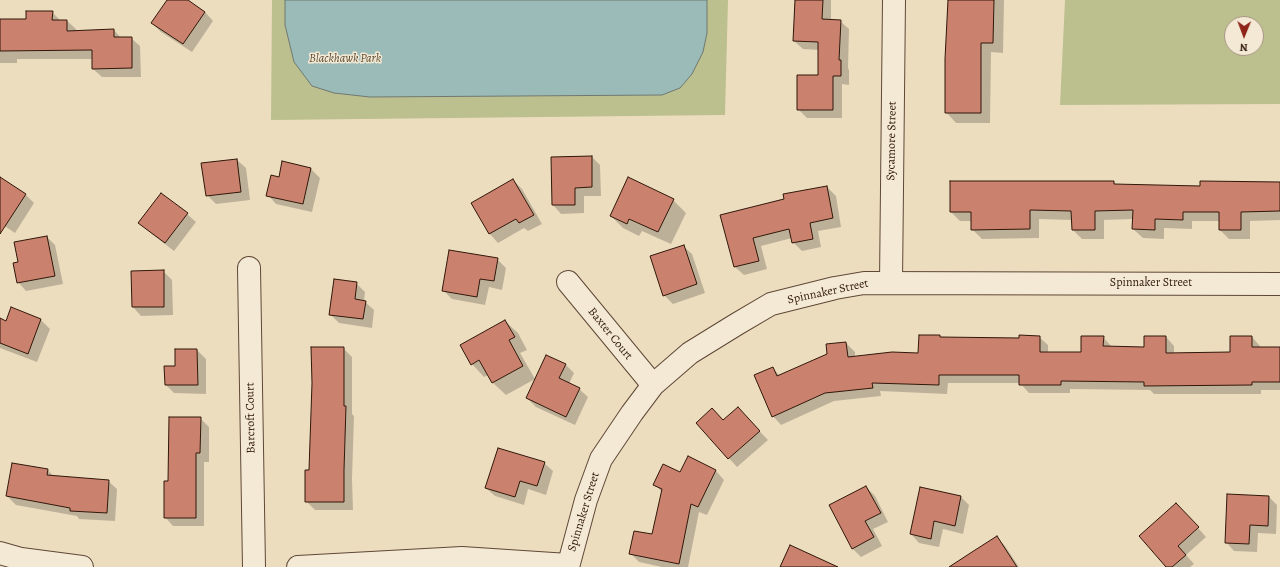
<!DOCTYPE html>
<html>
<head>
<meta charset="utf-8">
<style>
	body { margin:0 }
	#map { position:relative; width:1280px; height:567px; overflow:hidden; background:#edddbf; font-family:Alegreya,serif }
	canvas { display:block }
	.north { position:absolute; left:1224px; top:16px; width:40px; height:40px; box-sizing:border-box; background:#f3e9d5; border:1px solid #a59583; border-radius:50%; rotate:181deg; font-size:11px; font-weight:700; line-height:16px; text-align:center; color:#301709 }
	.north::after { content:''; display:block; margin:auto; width:14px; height:18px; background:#8f2418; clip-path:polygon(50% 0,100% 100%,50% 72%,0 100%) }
</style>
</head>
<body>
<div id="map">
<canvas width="1280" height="567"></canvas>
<div class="north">N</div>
</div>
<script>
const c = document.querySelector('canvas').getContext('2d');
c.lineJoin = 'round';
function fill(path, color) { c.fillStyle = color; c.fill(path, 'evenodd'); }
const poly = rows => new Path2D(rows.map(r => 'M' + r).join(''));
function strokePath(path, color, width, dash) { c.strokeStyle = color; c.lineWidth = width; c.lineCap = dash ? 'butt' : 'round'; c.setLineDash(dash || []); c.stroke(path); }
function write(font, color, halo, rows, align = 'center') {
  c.font = font + ' Alegreya,serif'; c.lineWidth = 3; c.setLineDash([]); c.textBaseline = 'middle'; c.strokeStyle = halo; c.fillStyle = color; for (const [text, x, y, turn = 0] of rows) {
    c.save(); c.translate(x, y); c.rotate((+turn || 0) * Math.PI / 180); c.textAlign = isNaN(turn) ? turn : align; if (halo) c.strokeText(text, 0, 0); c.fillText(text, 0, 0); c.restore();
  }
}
fill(poly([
	[272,0,728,0,725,115,271,120],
	[1065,0,1280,0,1280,104,1060,105],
	[1232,24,1256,24,1256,48,1232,48]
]), '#bcc08f');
const water = poly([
	[285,0,707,0,707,33,703,52,692,74,680,88,662,95,370,97,334,93,312,86,294,62,285,25,285,0]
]);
fill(water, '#9abbb7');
strokePath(water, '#707971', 1);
fill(poly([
	[168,0,186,0,205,12,213,21,192,52,161,32,152,23],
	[795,0,831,0,831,20,840,21,849,29,848,68,849,70,849,85,842,84,842,118,807,118,798,109,819,76,819,50,803,49,794,41],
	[948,0,1004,0,1003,53,991,52,990,123,956,123,946,112],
	[52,12,61,21,67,21,76,29,76,31,114,30,121,38,131,38,140,46,141,77,102,77,93,69,93,59,17,59,17,63,0,63,0,20,27,20],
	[592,157,600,165,601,196,584,196,584,213,561,214,553,205],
	[237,160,246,168,250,200,216,204,207,195],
	[283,163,311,169,320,178,312,212,276,204,268,195,279,178],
	[1,178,26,195,34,203,15,233,0,223],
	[513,180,522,189,542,224,528,231,524,228,498,243,490,234,472,204],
	[1113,182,1117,185,1201,188,1280,183,1280,220,1250,221,1250,239,1229,239,1220,230,1220,221,1192,221,1192,229,1164,228,1164,239,1143,238,1133,229,1133,219,1104,220,1104,239,1082,239,1072,229,1072,220,1039,219,1039,238,982,239,972,229,972,221,960,221,951,212],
	[827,187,836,196,841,227,818,231,821,247,802,251,793,242,792,238,761,246,767,269,744,275,735,267,722,216],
	[161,194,187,214,196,222,174,251,148,231,140,223],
	[673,200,686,213,671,244,642,231,639,236,623,228,611,216],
	[47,237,55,245,63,284,26,291,18,282],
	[683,246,692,254,705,293,673,304,664,295],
	[497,259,506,268,502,290,489,287,485,305,452,299,443,290],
	[163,271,172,280,173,315,141,316,133,307],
	[356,283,365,292,364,301,374,310,372,328,339,323,331,315],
	[11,309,41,320,50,329,37,362,0,348,0,319,6,322],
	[505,321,518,333,527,350,520,353,535,379,506,395,493,383,488,375,484,377,472,364],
	[940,336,942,338,1020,339,1039,337,1048,345,1048,353,1082,353,1103,337,1112,347,1145,348,1166,337,1174,346,1174,354,1231,353,1252,337,1260,346,1260,348,1280,348,1280,390,1261,390,1261,394,1154,394,1150,390,1070,389,1070,393,1029,393,1020,383,948,383,947,394,880,391,881,396,834,401,781,425,773,416,773,368,780,376,828,355,846,343,855,352,855,358,919,354],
	[343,348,352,357,352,414,354,416,352,479,353,510,315,510,306,501,310,471],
	[176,350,197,350,206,359,206,394,174,393,166,385,176,367],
	[565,364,574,373,569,384,579,389,588,397,575,425,536,407,527,398],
	[712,409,724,421,746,417,768,440,737,467,697,423],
	[200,418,209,427,209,462,204,462,204,526,173,526,165,517,169,482],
	[689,457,716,471,724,480,707,515,699,512,688,567,662,567,639,562,631,554,653,536,662,492,654,484,680,473],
	[544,463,553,471,546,495,528,489,524,505,495,496,486,488],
	[48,470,54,477,108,481,117,489,115,521,79,519,77,516,16,505,7,496],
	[866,487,875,496,888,522,873,529,882,546,861,557,852,548],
	[961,497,969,505,963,534,943,529,939,547,919,543,911,534],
	[1269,497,1277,505,1276,534,1258,533,1257,552,1234,551,1226,542],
	[1185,513,1206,537,1186,555,1194,564,1190,567,1168,567],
	[997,537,1005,546,1019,567,964,567]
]), '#0003');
const building = poly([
	[167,0,188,0,205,12,183,44,151,23,167,0],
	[795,0,823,0,822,19,841,20,839,60,841,60,841,76,833,76,833,110,797,110,797,75,818,75,818,42,793,41,795,0],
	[948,0,994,0,993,43,981,43,981,113,945,113,945,59,948,0],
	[26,11,53,11,52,20,67,20,67,31,114,29,114,37,132,37,132,68,92,69,92,50,0,51,0,19,26,19,26,11],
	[592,156,592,187,575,188,575,205,552,205,551,157,592,156],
	[237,159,241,192,206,196,201,163,237,159],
	[282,161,311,168,303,204,266,196,271,175,279,177,282,161],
	[0,177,26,194,0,234,0,177],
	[628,177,674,199,658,232,629,219,627,224,610,216,628,177],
	[513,179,534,215,519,223,516,219,489,234,471,203,513,179],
	[950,181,1114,181,1114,184,1200,186,1200,181,1280,182,1280,211,1241,212,1241,230,1219,230,1219,212,1183,212,1183,220,1155,219,1155,230,1132,229,1133,210,1095,211,1095,230,1072,230,1071,211,1030,210,1030,229,971,230,971,212,950,212,950,181],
	[827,186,833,218,810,223,813,239,792,243,789,229,753,238,759,261,734,267,720,215,784,199,783,194,827,186],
	[161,193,188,213,165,243,138,223,161,193],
	[47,236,55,276,17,283,13,263,18,262,14,242,47,236],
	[684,245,697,284,663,296,650,256,684,245],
	[449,250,498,258,494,281,480,279,477,297,442,291,449,250],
	[164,270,164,307,132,307,131,271,164,270],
	[334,279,357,282,355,299,366,301,363,319,329,315,334,279],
	[11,307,41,319,28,354,0,343,0,318,6,321,11,307],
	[505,320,515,337,509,340,523,366,492,383,479,360,471,365,460,345,505,320],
	[919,335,940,335,940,337,1019,338,1019,335,1040,336,1040,352,1081,352,1081,336,1104,336,1103,346,1144,347,1144,336,1166,336,1166,353,1230,352,1230,336,1252,336,1252,347,1280,347,1280,382,1252,382,1252,385,1144,386,1144,382,1061,381,1061,385,1019,385,1019,375,939,375,939,385,872,383,873,388,825,393,772,417,754,375,773,367,777,376,827,354,826,344,846,342,848,357,892,352,918,353,919,335],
	[311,347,344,347,344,406,346,406,344,470,344,502,305,502,305,470,309,470,312,383,311,347],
	[175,349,197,349,198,385,165,385,164,366,175,366,175,349],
	[546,355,566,364,559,378,580,388,566,417,526,398,546,355],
	[738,407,760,431,728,459,696,423,712,408,723,420,738,407],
	[169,417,201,417,200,453,196,453,196,518,164,518,164,481,168,481,169,417],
	[498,448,545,462,537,486,520,481,515,497,485,488,498,448],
	[688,456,716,470,698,507,691,504,679,564,629,554,634,531,652,534,662,489,653,485,663,464,680,472,688,456],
	[12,463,48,469,47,475,109,480,107,513,70,511,70,508,6,496,12,463],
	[866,486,881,513,865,521,874,537,852,549,829,505,866,486],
	[920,487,961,496,955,526,934,521,931,539,910,534,920,487],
	[1227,494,1269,496,1268,526,1250,525,1249,544,1225,543,1227,494],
	[1176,503,1199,527,1178,546,1186,555,1172,567,1166,567,1139,536,1176,503],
	[997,536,1017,567,949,567,972,552,997,536],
	[790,545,838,567,780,567,790,545]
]);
fill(building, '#ca816e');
strokePath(building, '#301709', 1);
const minor = poly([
	[249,268,254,567],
	[568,282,653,385],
	[891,282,894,0],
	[0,553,21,559,82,567],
	[298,567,462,558,568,565],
	[568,567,586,500,601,459,632,413,653,385,690,353,737,324,771,304,835,288,864,283,1280,284]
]);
strokePath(minor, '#5f4836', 24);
strokePath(minor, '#f3e9d5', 22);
write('italic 12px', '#5a4a31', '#f3e9d5', [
	["Blackhawk Park",345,59]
]);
write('12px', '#301709', '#f3e9d5', [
	["Sycamore Street",892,141,-89],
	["Spinnaker Street",1151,283],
	["Spinnaker Street",828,292,-12],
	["Baxter Court",610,334,51],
	["Barcroft Court",251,418,-91],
	["Spinnaker Street",584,512,-73]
]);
</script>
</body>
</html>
